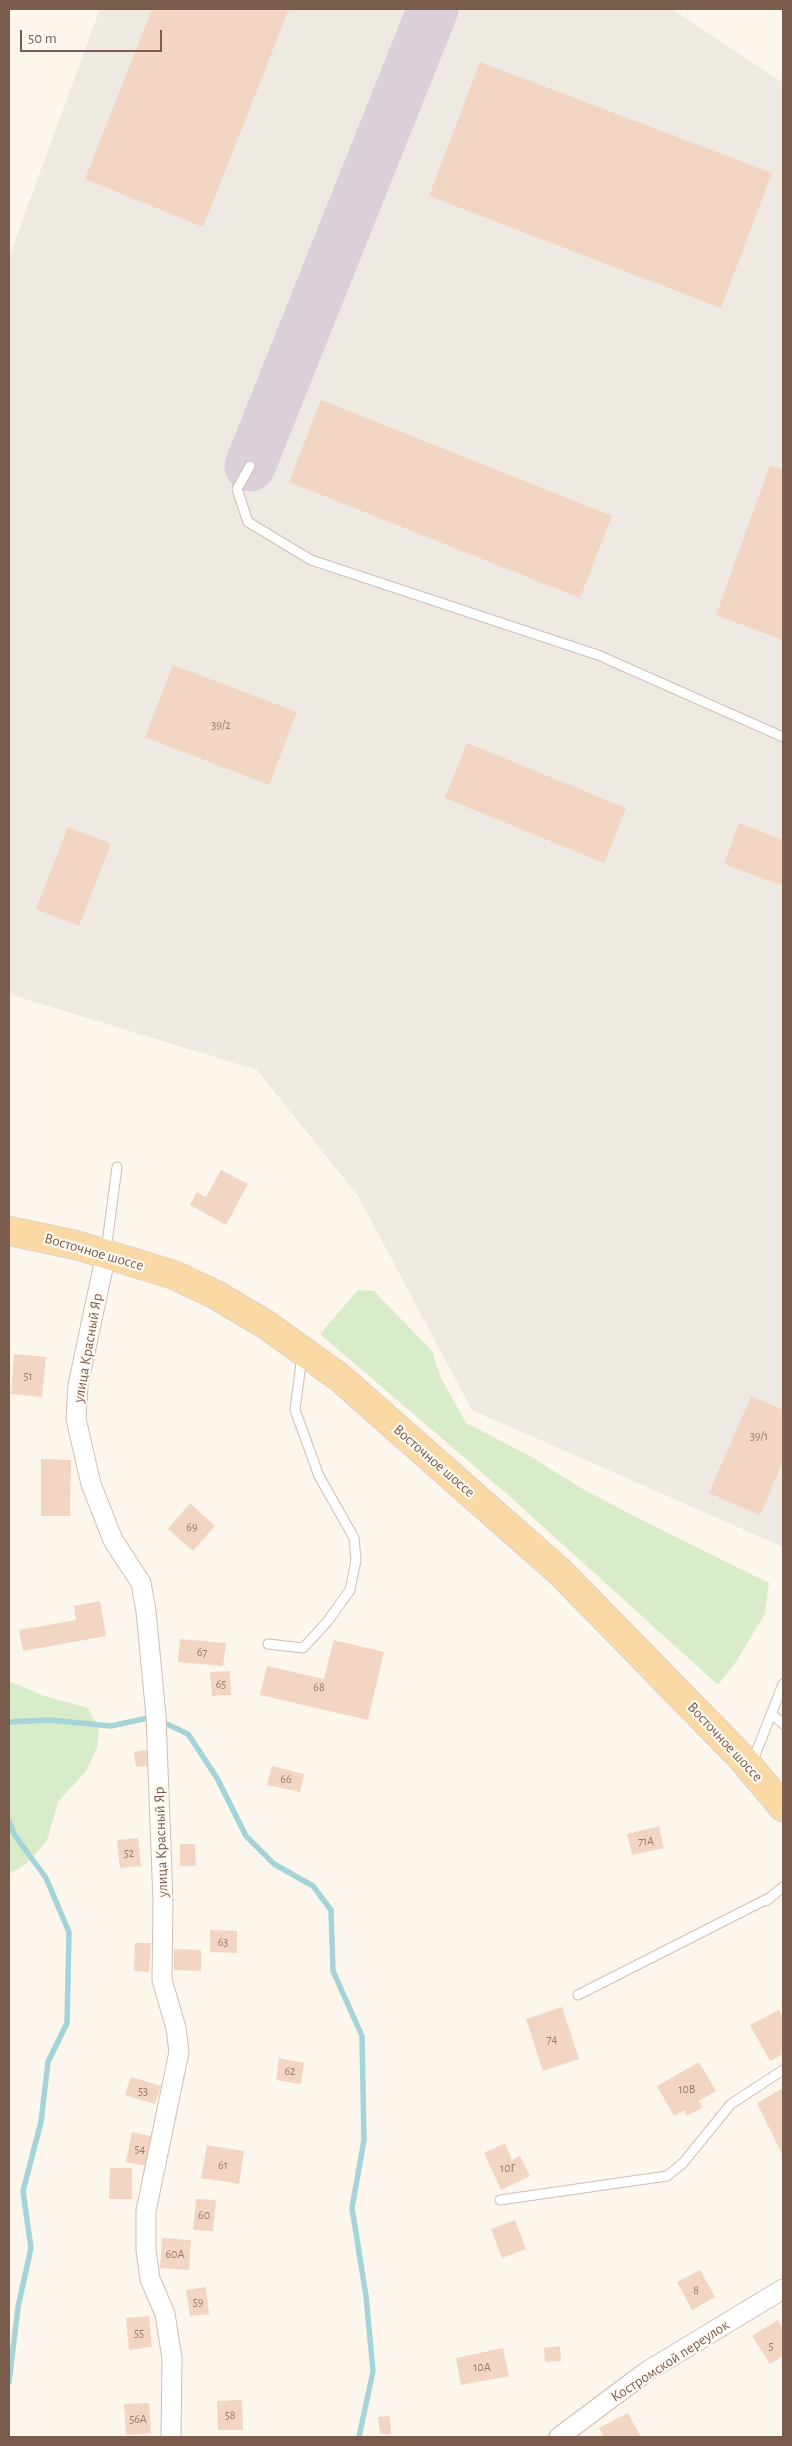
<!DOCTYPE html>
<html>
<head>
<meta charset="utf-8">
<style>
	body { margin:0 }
	#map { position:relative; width:792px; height:2446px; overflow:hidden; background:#fdf6ec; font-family:"Alegreya Sans",sans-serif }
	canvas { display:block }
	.frame { position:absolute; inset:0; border:10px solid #7a5c4d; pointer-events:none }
	.scale { position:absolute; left:20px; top:30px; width:142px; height:22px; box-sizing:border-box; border:2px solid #7a5c4d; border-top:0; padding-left:6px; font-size:15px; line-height:18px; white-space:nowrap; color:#7a5c4d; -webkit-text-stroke:4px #fffaf3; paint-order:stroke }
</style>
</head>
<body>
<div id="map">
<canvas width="792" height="2446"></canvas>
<div class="frame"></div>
<div class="scale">50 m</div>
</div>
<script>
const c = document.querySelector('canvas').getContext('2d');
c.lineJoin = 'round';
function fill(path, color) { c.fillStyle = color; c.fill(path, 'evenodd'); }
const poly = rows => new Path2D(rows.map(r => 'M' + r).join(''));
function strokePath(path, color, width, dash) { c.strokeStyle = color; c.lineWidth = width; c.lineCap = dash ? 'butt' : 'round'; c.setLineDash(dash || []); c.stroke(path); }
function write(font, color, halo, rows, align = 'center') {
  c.font = font + ' "Alegreya Sans",sans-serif'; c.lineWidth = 4.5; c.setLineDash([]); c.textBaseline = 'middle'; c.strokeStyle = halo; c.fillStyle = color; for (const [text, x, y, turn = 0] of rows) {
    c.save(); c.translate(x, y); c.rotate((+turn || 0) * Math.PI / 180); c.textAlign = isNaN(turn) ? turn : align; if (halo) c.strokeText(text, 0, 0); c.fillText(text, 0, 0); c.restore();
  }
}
fill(poly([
	[100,9,672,9,783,83,783,1547,472,1410,358,1196,257,1070,9,994,9,257]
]), '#efe9e4');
fill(poly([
	[358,1290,374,1291,432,1351,441,1378,466,1423,530,1456,581,1488,632,1515,769,1583,765,1614,735,1663,718,1685,507,1494,320,1334],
	[9,1681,44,1696,88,1708,99,1729,97,1748,86,1771,58,1802,47,1841,26,1864,9,1874]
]), '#d8ecc9');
strokePath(poly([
	[9,1722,50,1720,111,1726,152,1717,188,1734,217,1778,246,1836,274,1864,313,1886,331,1910,333,1971,362,2036,364,2140,352,2208,366,2296,373,2371,359,2437],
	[9,1821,14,1834,46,1878,69,1932,67,2023,48,2062,41,2122,23,2191,31,2248,18,2307,9,2382]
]), '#a5d3da', 5.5);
strokePath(poly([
	[250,466,433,9]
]), '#dbcfda', 51);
fill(poly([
	[152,9,289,9,203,227,85,179],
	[480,62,772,173,721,308,429,196],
	[321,400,612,516,580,598,289,482],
	[770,465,783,470,783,640,716,615],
	[173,665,297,712,269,785,145,737],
	[467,743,626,808,604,863,445,798],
	[739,823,783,840,783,886,724,864],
	[68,827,111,844,79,926,36,909],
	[221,1170,248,1184,226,1225,190,1205,197,1192,206,1197],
	[14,1354,46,1357,42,1397,11,1394],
	[751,1396,783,1410,783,1461,760,1515,709,1493],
	[41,1459,71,1460,70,1516,41,1516],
	[190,1503,215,1526,193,1551,168,1529],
	[100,1601,106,1636,23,1651,19,1630,76,1620,74,1606],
	[180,1639,226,1643,223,1666,178,1662],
	[334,1640,384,1652,368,1720,260,1695,267,1666,324,1679],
	[230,1671,231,1695,212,1696,210,1672],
	[147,1750,149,1766,136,1767,134,1752],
	[272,1766,304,1774,300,1792,267,1785],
	[659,1826,664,1848,632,1855,627,1834],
	[138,1838,141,1866,120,1868,117,1840],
	[180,1844,195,1844,196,1866,180,1866],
	[210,1930,237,1931,237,1953,210,1952],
	[135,1943,151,1943,149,1972,134,1971],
	[174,1949,201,1950,201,1971,174,1970],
	[562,2007,579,2059,543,2071,526,2019],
	[779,2010,783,2018,783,2054,770,2061,750,2025],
	[279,2058,304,2063,301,2084,276,2080],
	[699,2062,716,2091,699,2101,703,2107,687,2116,684,2110,674,2116,657,2086],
	[131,2077,161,2086,155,2104,125,2095],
	[783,2088,783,2156,757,2103],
	[132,2132,154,2137,147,2166,126,2162],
	[505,2143,512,2160,520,2156,530,2176,501,2190,484,2153],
	[207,2145,244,2151,239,2184,201,2178],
	[110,2168,132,2168,132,2199,109,2199],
	[196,2199,216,2200,213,2231,193,2230],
	[515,2220,526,2249,502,2258,491,2229],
	[162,2238,191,2240,189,2270,160,2268],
	[700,2270,715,2297,692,2310,677,2282],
	[206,2287,209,2314,190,2316,186,2290],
	[149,2316,152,2347,129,2350,126,2318],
	[778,2320,783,2329,783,2356,770,2364,752,2336],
	[560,2346,561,2361,545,2362,544,2348],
	[503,2348,509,2376,461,2385,456,2358],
	[242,2400,243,2430,218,2430,217,2401],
	[149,2403,151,2433,126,2435,124,2404],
	[628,2413,641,2437,604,2437,599,2428],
	[390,2416,391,2434,380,2434,378,2417]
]), '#f3d5c3');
const service = poly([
	[250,466,237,489,248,522,311,560,598,655,783,737],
	[106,1251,117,1167],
	[268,1644,303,1648,327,1622,350,1590,356,1560,354,1538,319,1476,295,1410,302,1356],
	[772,1714,783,1724],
	[752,1763,783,1684],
	[766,1901,783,1887],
	[578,1995,769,1898],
	[500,2200,667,2176,683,2163,731,2104,783,2070]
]);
const minor = poly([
	[106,1254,78,1385,76,1419,91,1484,113,1540,141,1583,146,1611,156,1716,163,1901,162,1980,176,2028,179,2052,146,2211,146,2250,150,2279,165,2314,172,2358,171,2437],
	[559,2437,646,2372,783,2289]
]);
const primary = poly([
	[9,1231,76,1245,174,1275,216,1295,265,1324,339,1377,560,1572,741,1757,783,1807]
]);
strokePath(service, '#d1beb0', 11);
strokePath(minor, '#d1beb0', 21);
strokePath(primary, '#dad1cd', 30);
strokePath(service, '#fff', 9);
strokePath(minor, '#fff', 19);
strokePath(primary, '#fbd9a5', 28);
write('12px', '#987a6a', null, [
	["39/2",221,725],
	["51",28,1376],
	["39/1",759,1436],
	["69",192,1527],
	["67",202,1652],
	["65",221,1684],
	["68",319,1687],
	["66",286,1779],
	["71А",646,1841],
	["52",129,1853],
	["63",223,1942],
	["74",552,2039],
	["62",290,2071],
	["10В",687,2089],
	["53",143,2091],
	["54",140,2149],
	["61",223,2165],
	["10Г",508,2168],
	["60",204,2215],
	["60А",175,2254],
	["8",696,2290],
	["59",198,2302],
	["55",139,2333],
	["5",771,2346],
	["10А",482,2367],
	["58",230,2415],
	["56А",138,2419]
]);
write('15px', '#7a5c4d', '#fffaf3', [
	["Восточное шоссе",94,1252,16],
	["улица Красный Яр",88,1348,-80],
	["Восточное шоссе",434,1461,41],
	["Восточное шоссе",725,1742,47],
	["улица Красный Яр",161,1842,-92],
	["Костромской переулок",670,2361,-33]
]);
</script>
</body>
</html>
